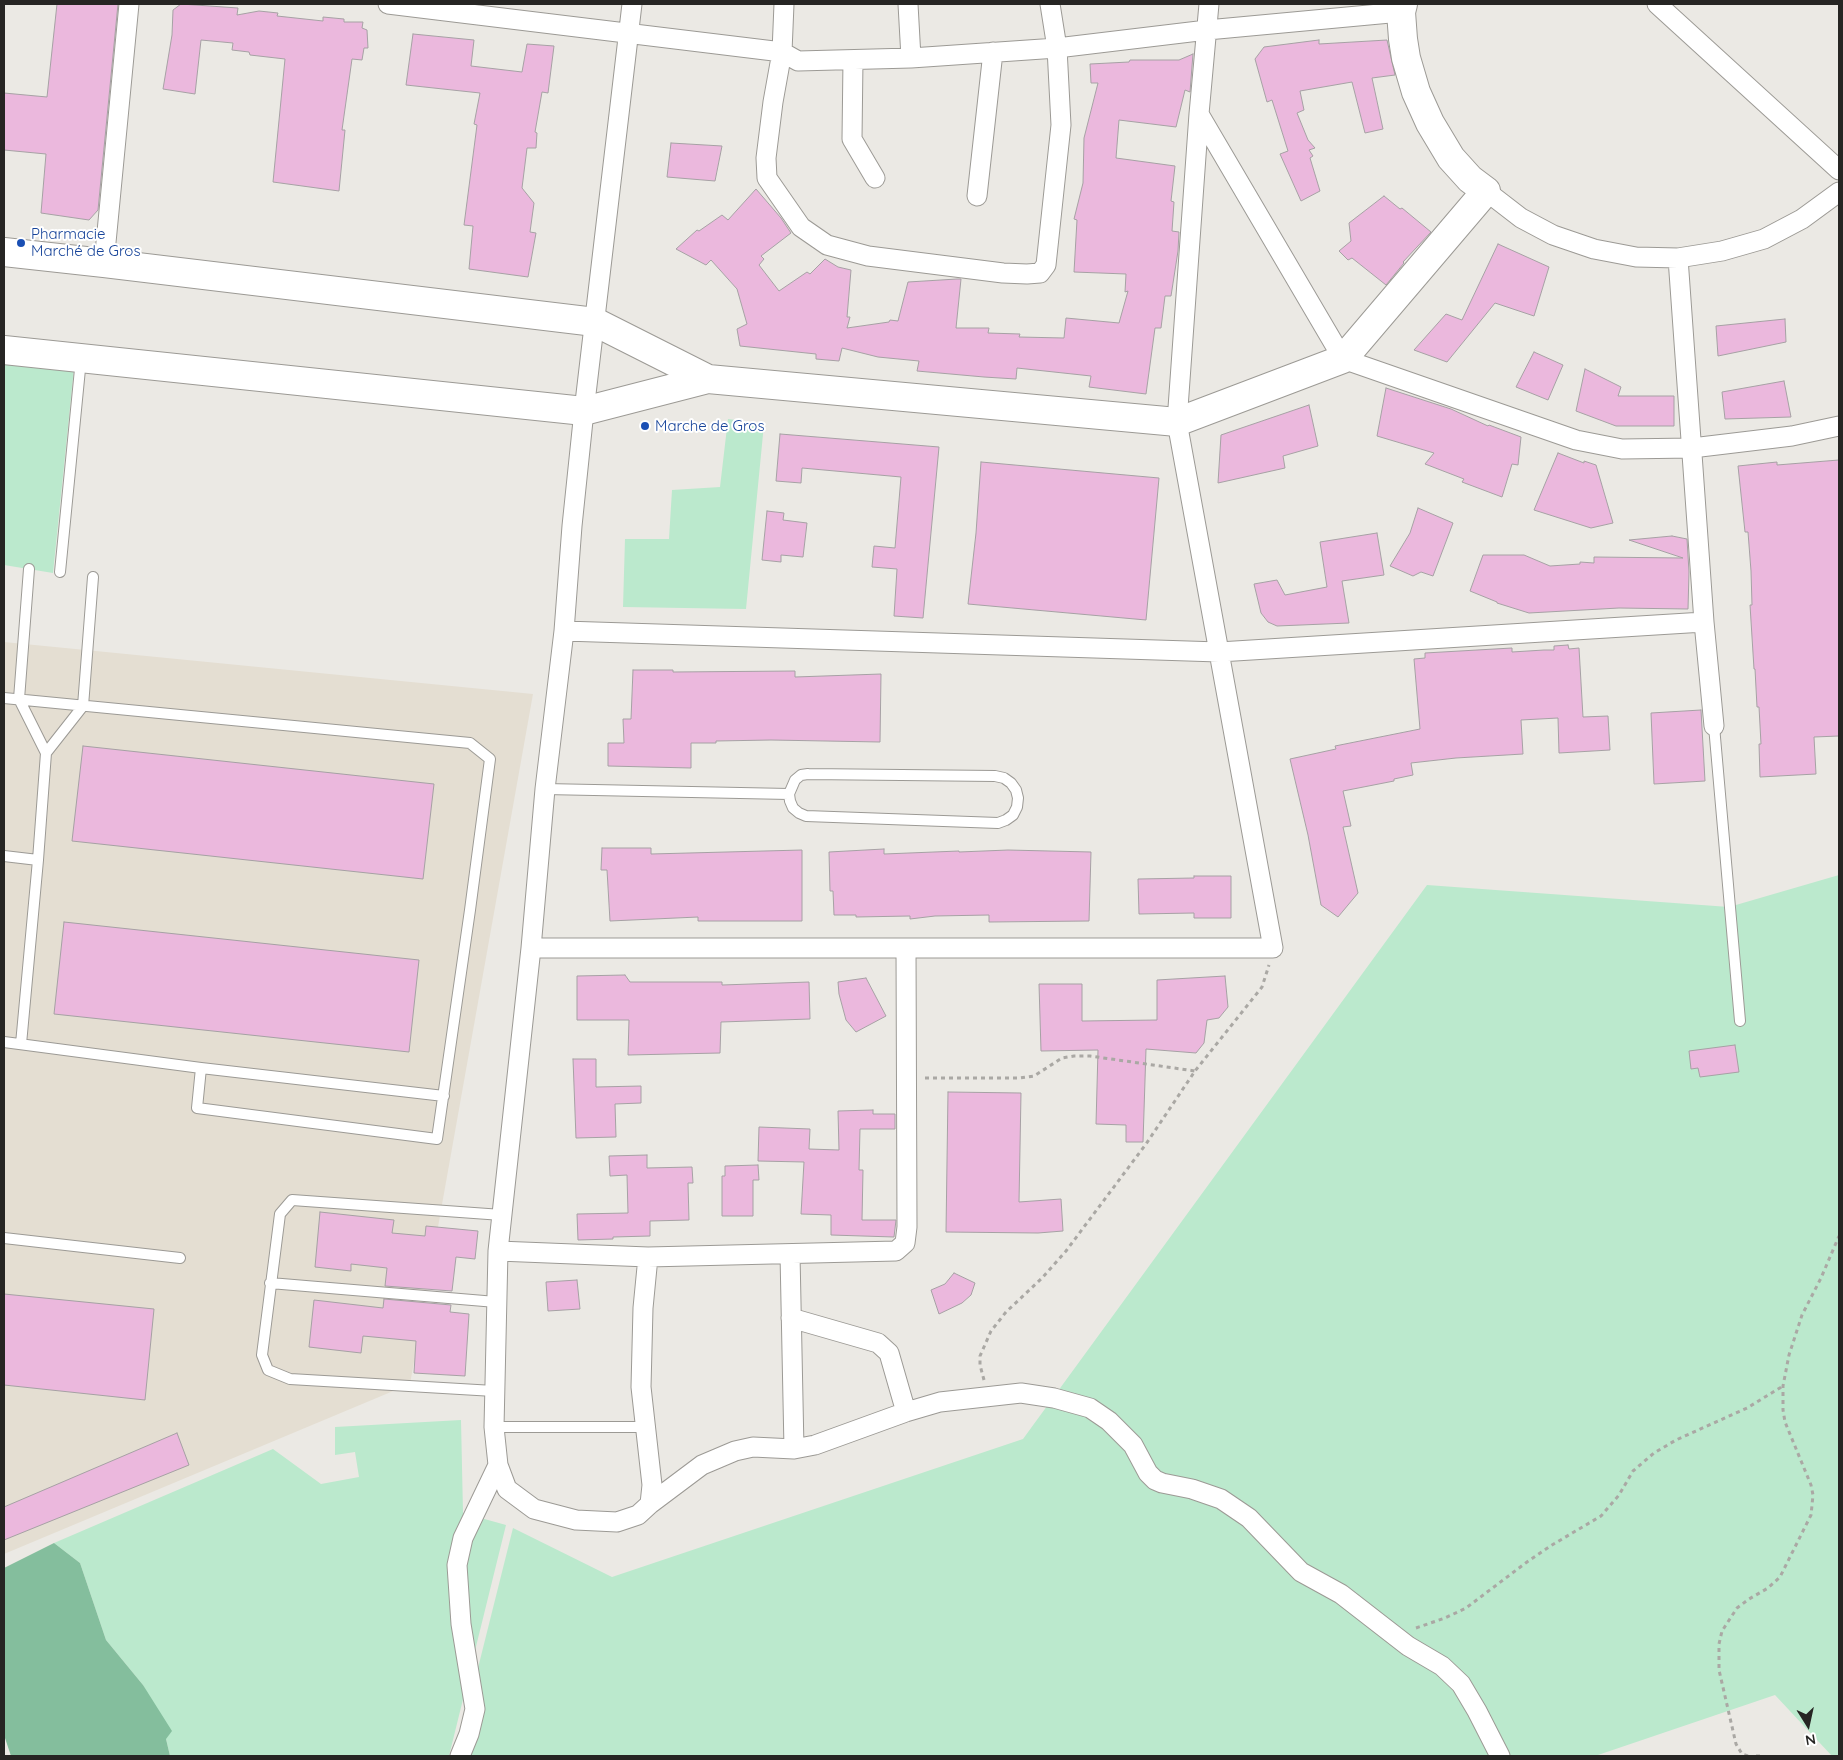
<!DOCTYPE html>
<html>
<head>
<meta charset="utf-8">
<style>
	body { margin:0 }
	#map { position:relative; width:1843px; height:1760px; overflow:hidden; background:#ebe9e4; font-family:Quicksand,sans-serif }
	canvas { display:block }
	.frame { position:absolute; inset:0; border:5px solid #262523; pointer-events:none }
	.north { position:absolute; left:1783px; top:1700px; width:50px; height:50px; -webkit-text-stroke:4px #fff; paint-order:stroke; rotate:170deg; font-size:14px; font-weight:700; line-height:20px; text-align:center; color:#262523 }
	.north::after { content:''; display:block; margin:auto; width:18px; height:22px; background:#262523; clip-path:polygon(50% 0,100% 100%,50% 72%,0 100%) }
</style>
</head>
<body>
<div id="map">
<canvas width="1843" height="1760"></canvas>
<div class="frame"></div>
<div class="north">N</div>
</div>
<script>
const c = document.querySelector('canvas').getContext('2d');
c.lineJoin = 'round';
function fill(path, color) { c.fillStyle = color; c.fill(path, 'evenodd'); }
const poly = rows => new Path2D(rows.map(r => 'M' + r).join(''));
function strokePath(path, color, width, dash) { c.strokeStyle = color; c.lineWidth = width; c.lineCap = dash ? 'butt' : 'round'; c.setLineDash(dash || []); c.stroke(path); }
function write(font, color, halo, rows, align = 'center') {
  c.font = font + ' Quicksand,sans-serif'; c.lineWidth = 4; c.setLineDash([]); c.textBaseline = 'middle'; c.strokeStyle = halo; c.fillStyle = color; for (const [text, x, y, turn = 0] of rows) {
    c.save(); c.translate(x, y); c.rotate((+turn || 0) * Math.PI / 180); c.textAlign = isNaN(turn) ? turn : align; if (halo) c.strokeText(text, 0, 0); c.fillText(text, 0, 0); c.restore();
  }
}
fill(poly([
	[4,642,533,694,410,1384,4,1554]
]), '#e4ded2');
fill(poly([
	[4,357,75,359,53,573,4,565],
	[728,419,764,424,746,609,623,607,625,539,669,539,672,490,720,487],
	[1839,875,1839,1756,1832,1756,1775,1695,1595,1756,456,1756,513,1528,612,1577,1023,1439,1427,885,1729,907],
	[461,1420,463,1513,506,1525,449,1756,170,1756,166,1739,143,1685,106,1640,80,1563,54,1543,273,1449,321,1484,359,1477,355,1452,335,1455,335,1427]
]), '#bbe9cd');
fill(poly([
	[54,1543,80,1563,106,1640,143,1685,172,1731,166,1739,170,1756,11,1756,4,1735,4,1568]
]), '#84be9d');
const building = poly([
	[57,4,118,4,98,210,89,220,41,213,46,154,4,150,4,93,47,97,57,4],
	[181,4,238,8,237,15,259,11,278,13,277,16,323,21,323,17,344,19,344,22,363,22,362,28,367,30,368,48,364,48,362,60,352,59,342,130,345,130,339,191,273,182,285,59,250,55,249,52,232,50,233,43,201,40,195,94,163,89,172,35,173,10,181,4],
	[413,34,474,40,471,66,522,72,527,44,554,46,548,93,542,92,535,132,537,133,536,148,527,148,522,188,534,203,530,232,536,233,528,277,469,269,473,226,464,225,477,125,474,124,480,93,406,85,413,34],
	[1319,40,1319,44,1387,40,1395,75,1372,78,1383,129,1365,133,1352,82,1300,91,1304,110,1297,113,1308,140,1315,148,1309,150,1313,156,1310,158,1320,191,1301,201,1280,154,1288,151,1272,100,1267,102,1255,59,1264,47,1319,40],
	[1193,54,1190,92,1185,90,1176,127,1119,120,1116,158,1175,166,1171,201,1174,202,1172,231,1179,232,1178,251,1171,296,1165,296,1161,328,1155,328,1146,394,1089,387,1091,376,1017,368,1016,379,984,377,917,371,919,361,878,357,842,348,839,361,816,359,816,354,740,346,737,329,747,324,737,289,711,260,706,265,676,249,697,230,699,231,722,215,728,220,756,189,781,218,791,233,761,256,764,259,759,265,779,291,807,272,810,274,825,259,838,267,851,270,847,317,850,317,847,328,889,322,890,320,898,321,908,282,957,279,961,279,956,328,989,328,988,333,1020,334,1019,337,1064,338,1066,318,1119,323,1128,291,1125,292,1126,274,1074,272,1077,220,1074,219,1083,183,1084,138,1098,83,1091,83,1090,64,1129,62,1130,60,1179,60,1193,54],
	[671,143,722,146,715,181,667,177,671,143],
	[1384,196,1400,209,1402,208,1431,232,1403,262,1404,263,1386,285,1352,258,1348,260,1339,251,1351,241,1349,223,1384,196],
	[1498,244,1549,267,1534,316,1495,303,1447,362,1414,350,1446,314,1462,320,1498,244],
	[1785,319,1786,342,1718,356,1716,326,1785,319],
	[1534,352,1563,365,1548,400,1516,387,1534,352],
	[1585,369,1621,387,1618,396,1674,396,1674,426,1616,426,1576,411,1585,369],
	[1784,381,1791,417,1725,419,1722,392,1784,381],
	[1386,388,1451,409,1488,426,1489,425,1521,437,1518,465,1512,464,1502,497,1462,482,1464,479,1425,464,1434,453,1377,436,1386,388],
	[1309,405,1318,446,1283,456,1285,468,1218,483,1221,435,1309,405],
	[780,434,939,447,923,618,894,616,897,569,872,567,874,546,895,548,901,477,802,468,801,483,776,481,780,434],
	[1558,453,1584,463,1584,461,1596,465,1613,523,1591,528,1534,510,1558,453],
	[1839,460,1839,736,1814,737,1816,774,1760,777,1759,744,1761,744,1759,707,1757,707,1755,669,1754,669,1750,605,1752,605,1751,571,1748,532,1745,532,1738,466,1777,462,1777,465,1839,460],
	[981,462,1159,478,1146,620,968,604,976,533,981,462],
	[1418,508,1453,523,1433,576,1421,572,1413,576,1390,566,1410,533,1418,508],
	[767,511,784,513,783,520,807,523,803,557,781,555,781,562,762,560,767,511],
	[1377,533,1384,575,1342,581,1349,623,1277,626,1268,622,1261,613,1254,584,1277,580,1285,595,1327,587,1320,542,1377,533],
	[1672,536,1687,539,1689,572,1688,609,1619,608,1529,613,1497,603,1497,602,1470,591,1483,555,1524,555,1550,566,1580,564,1580,562,1594,563,1594,557,1683,558,1629,540,1672,536],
	[1568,645,1569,649,1579,648,1583,717,1608,716,1610,750,1559,753,1558,718,1521,720,1523,754,1456,758,1411,763,1413,775,1394,779,1394,781,1343,791,1351,826,1343,827,1358,893,1338,917,1321,905,1308,835,1290,759,1336,749,1335,746,1420,729,1414,659,1425,658,1425,653,1512,648,1512,652,1544,650,1554,650,1554,646,1568,645],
	[633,670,673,670,673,672,795,671,795,677,881,674,880,742,771,740,716,741,716,743,691,743,691,768,608,766,608,743,624,743,623,719,631,719,633,670],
	[1701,710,1705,781,1654,784,1651,713,1701,710],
	[83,746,434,784,423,879,72,841,83,746],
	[602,848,651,848,651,854,802,850,802,921,698,921,698,917,610,921,607,870,601,870,602,848],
	[884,849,884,854,959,851,959,852,1008,850,1091,852,1089,921,989,922,989,915,935,916,910,919,910,916,856,917,856,915,834,915,833,891,830,891,829,852,884,849],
	[1194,876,1231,876,1231,918,1194,918,1194,913,1139,914,1138,879,1194,878,1194,876],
	[64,922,419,960,409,1052,54,1014,64,922],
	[625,975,630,982,722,982,722,985,809,982,810,1019,721,1022,720,1053,628,1055,629,1020,577,1020,577,976,625,975],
	[1225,976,1228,1007,1219,1018,1207,1020,1204,1043,1196,1053,1146,1049,1143,1142,1126,1142,1126,1125,1096,1124,1098,1050,1041,1051,1039,984,1082,984,1082,1021,1157,1020,1157,980,1225,976],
	[866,978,886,1016,856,1032,846,1020,839,994,838,982,866,978],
	[1735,1045,1739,1072,1700,1077,1698,1068,1691,1069,1689,1051,1735,1045],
	[573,1059,596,1059,596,1087,641,1086,641,1103,615,1104,616,1137,576,1138,573,1059],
	[948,1092,1021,1093,1019,1202,1061,1199,1063,1231,1038,1233,946,1232,948,1092],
	[873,1110,873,1114,895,1114,895,1129,860,1129,859,1170,863,1170,862,1220,896,1220,894,1237,831,1235,831,1215,801,1214,804,1162,758,1161,759,1127,810,1129,809,1149,839,1150,838,1111,873,1110],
	[647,1155,647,1168,692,1167,693,1183,688,1183,689,1220,650,1221,650,1236,613,1237,613,1239,578,1240,577,1214,628,1213,627,1175,610,1176,609,1156,647,1155],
	[758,1165,759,1180,753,1180,753,1216,722,1216,722,1176,725,1176,725,1166,758,1165],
	[320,1212,394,1220,392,1233,425,1236,426,1226,478,1231,475,1259,456,1257,452,1291,385,1286,387,1268,351,1264,351,1271,315,1267,320,1212],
	[954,1273,975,1283,971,1295,962,1303,939,1314,931,1290,945,1284,954,1273],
	[577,1280,580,1309,548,1311,546,1282,577,1280],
	[4,1294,154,1309,145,1400,4,1385,4,1294],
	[384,1299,451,1305,450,1312,469,1314,465,1376,414,1373,416,1341,363,1336,361,1353,309,1347,314,1300,383,1308,384,1299],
	[177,1433,189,1465,4,1540,4,1507,177,1433]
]);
fill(building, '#ebb8dd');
strokePath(building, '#a6a1a4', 1);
const lane = poly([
	[60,572,81,359],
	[4,698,470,743,490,759,470,910,437,1139,197,1108,201,1068],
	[1714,726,1740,1021],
	[46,753,83,706,93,577],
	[808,774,995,776,1004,778,1011,783,1016,790,1018,798,1017,807,1013,815,1006,820,998,823,806,816,799,813,793,808,790,801,789,794,795,780,801,775,808,774],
	[545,789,789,794],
	[4,856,38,860],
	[4,1042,201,1068,444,1096],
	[21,1044,38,860,46,753,19,699,29,569],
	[4,1238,180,1258],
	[270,1283,496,1302],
	[494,1391,290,1379,268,1370,262,1355,280,1214,292,1200,502,1215],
	[494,1427,645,1427]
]);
const street = poly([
	[388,4,782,52,798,61,911,58,1057,48,1207,30,1401,12],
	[632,4,584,411,572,526,564,631,545,789,531,948,498,1251,494,1427,498,1465,507,1489,534,1509,576,1520,617,1522,638,1515,650,1504,652,1485,641,1387,643,1308,648,1257],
	[784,4,782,52,773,102,766,158,767,178,801,227,827,245,868,256,1003,273,1027,274,1040,273,1046,265,1061,125,1057,48,1050,4],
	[908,4,911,58],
	[1657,4,1839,170],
	[853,60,852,139,875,178],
	[1199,114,1343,359,1576,440,1622,449,1692,448,1792,436,1839,426],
	[1486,191,1521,218,1553,235,1594,249,1636,257,1678,258,1722,251,1764,239,1802,219,1839,192],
	[977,196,993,52],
	[1678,258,1704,622,1714,726],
	[104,263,129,4],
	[564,631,1219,652,1704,622],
	[531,948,1273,948,1177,422,1199,114,1209,4],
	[498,1251,648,1257,896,1251,905,1243,907,1227,906,948],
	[790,1254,794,1449],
	[791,1318,878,1343,889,1353,906,1412],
	[650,1504,702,1465,735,1451,753,1447,794,1449,815,1445,906,1412,940,1402,1021,1393,1054,1398,1090,1408,1109,1421,1133,1445,1148,1473,1155,1480,1162,1483,1192,1489,1221,1499,1249,1518,1301,1572,1341,1594,1408,1646,1442,1666,1461,1684,1477,1711,1500,1756],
	[460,1756,469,1734,475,1709,461,1624,457,1565,463,1538,498,1465]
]);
const secondary = poly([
	[4,252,104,263,595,322,708,379],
	[4,350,584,411,708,379,1177,422,1343,359,1486,191,1470,179,1451,158,1430,123,1416,92,1406,58,1403,39,1401,12,1403,4]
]);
strokePath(lane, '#9c9a95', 12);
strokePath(street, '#9c9a95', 21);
strokePath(secondary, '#9c9a95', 30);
strokePath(poly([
	[925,1078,1019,1078,1034,1076,1062,1058,1074,1056,1090,1056,1195,1071],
	[984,1380,980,1365,980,1356,991,1331,1006,1312,1042,1278,1066,1251,1146,1144,1195,1071,1262,987,1269,965],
	[1416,1628,1445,1618,1466,1608,1527,1562,1552,1545,1601,1516,1619,1495,1633,1471,1654,1453,1676,1440,1747,1408,1783,1386],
	[1748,1756,1742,1754,1736,1744,1719,1670,1719,1644,1722,1631,1737,1608,1749,1599,1768,1588,1780,1577,1811,1515,1813,1495,1811,1485,1785,1422,1783,1410,1783,1386,1789,1355,1802,1315,1821,1278,1839,1236],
	[1756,1756,1764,1756]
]), '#aaa8a4', 3, [4, 4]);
strokePath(lane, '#fff', 10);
strokePath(street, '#fff', 19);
strokePath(secondary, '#fff', 28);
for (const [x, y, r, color] of [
	[21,243,5,"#1a4fb4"],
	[645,426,5,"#1a4fb4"]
]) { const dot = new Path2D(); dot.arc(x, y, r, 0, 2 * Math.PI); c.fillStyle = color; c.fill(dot); strokePath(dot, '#fff', 2); }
write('15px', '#164399', '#fff', [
	["Pharmacie",31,234],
	["Marché de Gros",31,251],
	["Marche de Gros",655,426]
], 'left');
</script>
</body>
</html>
